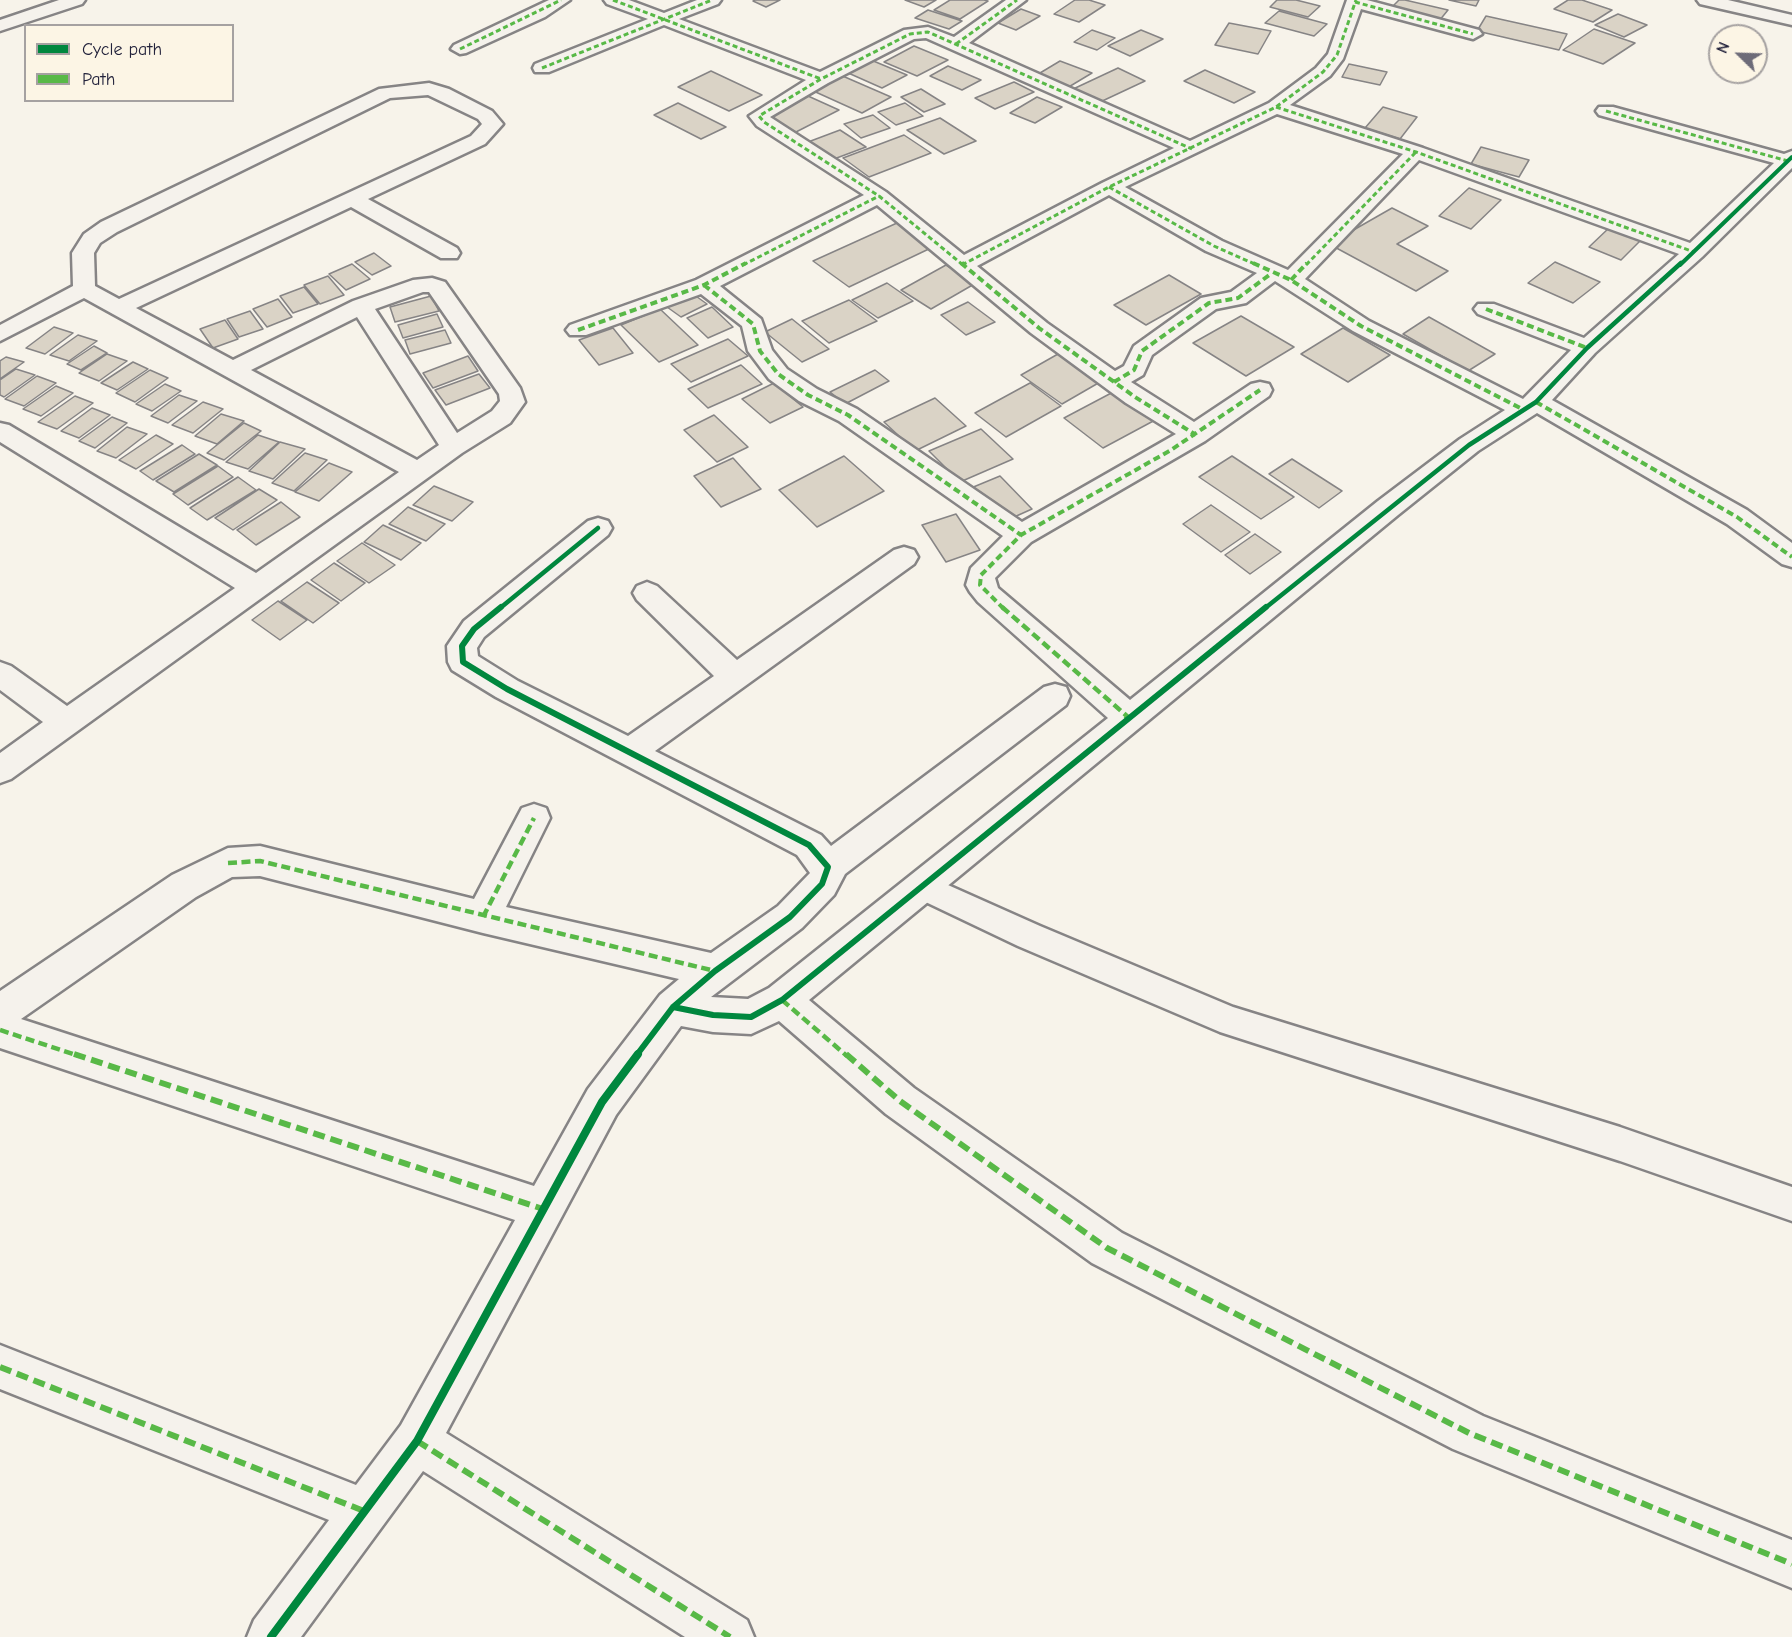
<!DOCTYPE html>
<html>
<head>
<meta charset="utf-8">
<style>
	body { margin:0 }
	#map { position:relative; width:1792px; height:1637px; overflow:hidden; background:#f7f3ea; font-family:"Comic Neue",sans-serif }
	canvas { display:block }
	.legend { position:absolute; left:24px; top:24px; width:210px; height:78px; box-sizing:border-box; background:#fcf5e5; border:2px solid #a5a1a1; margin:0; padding:8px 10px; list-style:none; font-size:18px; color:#22223b }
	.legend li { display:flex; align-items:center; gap:12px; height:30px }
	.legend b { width:30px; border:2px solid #a5a1a1 }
	.north { position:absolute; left:1708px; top:24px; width:60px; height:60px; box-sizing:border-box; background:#fcf5e5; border:2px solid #a5a1a1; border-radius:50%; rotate:293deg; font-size:16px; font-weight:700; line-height:24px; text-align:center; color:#22223b }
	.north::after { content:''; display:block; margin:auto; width:21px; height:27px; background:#6d6b78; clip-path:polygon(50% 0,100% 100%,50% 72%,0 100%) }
</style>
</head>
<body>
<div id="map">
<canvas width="1792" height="1637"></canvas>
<ul class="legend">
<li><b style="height:8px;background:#00873e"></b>Cycle path</li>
<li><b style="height:8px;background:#58b947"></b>Path</li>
</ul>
<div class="north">N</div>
</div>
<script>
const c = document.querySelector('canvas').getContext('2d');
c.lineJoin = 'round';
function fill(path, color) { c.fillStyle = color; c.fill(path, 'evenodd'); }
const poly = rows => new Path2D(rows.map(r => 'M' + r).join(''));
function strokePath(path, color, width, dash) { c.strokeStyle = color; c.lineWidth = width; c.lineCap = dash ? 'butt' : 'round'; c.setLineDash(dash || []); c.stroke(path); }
const building = poly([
	[755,0,780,0,766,7,753,1,755,0],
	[905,0,936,0,924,7,905,0],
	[950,0,984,0,988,1,960,19,934,10,950,0],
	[1075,0,1089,0,1105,5,1079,22,1054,14,1075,0],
	[1277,0,1296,0,1320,6,1308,17,1270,7,1277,0],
	[1399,0,1405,0,1448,10,1439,21,1390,9,1399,0],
	[1449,0,1479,0,1476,6,1449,0],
	[1568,0,1582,0,1612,10,1593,22,1554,9,1568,0],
	[1021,9,1040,16,1016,30,998,23,1021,9],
	[928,10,962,21,949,29,915,18,928,10],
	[1279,11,1327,24,1314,36,1265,23,1279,11],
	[1618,14,1647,25,1624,37,1595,25,1618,14],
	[1486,16,1567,34,1559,50,1477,31,1486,16],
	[1229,23,1271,31,1258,54,1215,45,1229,23],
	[1594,29,1635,43,1603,64,1563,50,1594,29],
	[1092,30,1115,38,1097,50,1074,42,1092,30],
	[1141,30,1163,39,1130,56,1108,46,1141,30],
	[914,46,948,60,917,76,884,62,914,46],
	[871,60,907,75,882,88,846,72,871,60],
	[1060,61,1092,73,1067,88,1035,76,1060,61],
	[1349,64,1387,72,1380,85,1342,77,1349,64],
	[948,66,981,80,962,90,930,76,948,66],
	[1118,68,1145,81,1098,103,1071,90,1118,68],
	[1205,70,1255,92,1234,103,1184,81,1205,70],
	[711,71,762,95,729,111,678,87,711,71],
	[838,74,891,97,862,113,809,89,838,74],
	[1014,82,1034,92,995,109,975,98,1014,82],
	[921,89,945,104,924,112,901,97,921,89],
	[808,96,839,110,796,132,765,118,808,96],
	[1037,97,1062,107,1035,123,1010,113,1037,97],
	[678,103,726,127,701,139,654,115,678,103],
	[905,103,923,116,896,125,878,112,905,103],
	[1383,107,1417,117,1400,139,1365,128,1383,107],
	[873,115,890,128,861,138,844,124,873,115],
	[940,118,976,141,944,154,907,130,940,118],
	[840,130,866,147,834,159,808,142,840,130],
	[904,135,931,153,869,177,843,158,904,135],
	[1481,147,1529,160,1519,177,1471,164,1481,147],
	[1469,188,1501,200,1471,229,1439,216,1469,188],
	[1392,208,1428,226,1397,244,1448,271,1416,291,1329,244,1392,208],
	[897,223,933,247,849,287,813,261,897,223],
	[1610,227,1641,240,1621,260,1589,247,1610,227],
	[374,253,391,266,372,275,355,262,374,253],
	[1555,262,1600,282,1573,303,1528,283,1555,262],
	[352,264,370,279,346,290,329,274,352,264],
	[946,265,976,283,931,309,901,290,946,265],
	[1169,275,1201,294,1146,325,1114,305,1169,275],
	[328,276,344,295,320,304,304,285,328,276],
	[887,283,913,301,878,318,852,300,887,283],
	[304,287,318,304,293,313,280,296,304,287],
	[693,294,707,304,681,317,667,307,693,294],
	[431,296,439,311,395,322,390,307,431,296],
	[278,299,292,317,267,327,253,309,278,299],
	[849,300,877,321,829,343,802,321,849,300],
	[968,302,995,322,966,335,941,315,968,302],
	[712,307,733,327,708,338,687,318,712,307],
	[660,309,698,345,659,362,621,325,660,309],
	[250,311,263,329,239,337,227,319,250,311],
	[437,314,443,327,403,338,398,325,437,314],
	[1241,316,1294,347,1246,376,1193,343,1241,316],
	[1429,317,1495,354,1468,371,1403,334,1429,317],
	[792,319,829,349,802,362,765,332,792,319],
	[225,320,238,339,213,348,200,329,225,320],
	[54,327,73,333,45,354,26,348,54,327],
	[613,328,633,353,599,365,579,340,613,328],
	[1343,328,1390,355,1348,382,1301,354,1343,328],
	[445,330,451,343,410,354,405,340,445,330],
	[78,335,97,341,69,361,50,355,78,335],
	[728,339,748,356,691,382,671,364,728,339],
	[94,346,107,353,81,370,67,364,94,346],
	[1065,350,1107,378,1062,404,1021,375,1065,350],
	[107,354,127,361,99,381,79,373,107,354],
	[468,356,478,371,433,388,423,373,468,356],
	[6,357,24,362,0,379,0,361,6,357],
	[133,362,148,369,117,390,101,383,133,362],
	[741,365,762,384,708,408,688,389,741,365],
	[16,369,35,375,4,397,0,395,0,380,16,369],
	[150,370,168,378,135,402,116,393,150,370],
	[875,370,889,381,845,404,830,392,875,370],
	[479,374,490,388,446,405,435,390,479,374],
	[37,376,56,383,24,406,5,399,37,376],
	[774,383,803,407,770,423,742,399,774,383],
	[1030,383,1061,406,1006,437,975,413,1030,383],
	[165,384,181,391,152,411,136,404,165,384],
	[56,386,73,393,41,416,23,409,56,386],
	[1117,390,1157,419,1103,448,1064,418,1117,390],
	[179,395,197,401,168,423,151,416,179,395],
	[75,396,93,403,57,429,38,422,75,396],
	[935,398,966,426,915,451,884,422,935,398],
	[203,402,223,409,193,433,172,425,203,402],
	[92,408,110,415,79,438,61,431,92,408],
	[221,414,244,421,217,444,195,436,221,414],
	[714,415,748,447,717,462,684,430,714,415],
	[112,417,127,423,95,448,79,441,112,417],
	[244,423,261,431,224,460,207,453,244,423],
	[127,427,147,434,116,458,97,451,127,427],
	[981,429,1013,459,960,482,929,451,981,429],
	[156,435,173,444,136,469,119,460,156,435],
	[258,435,279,442,248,469,226,462,258,435],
	[280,442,305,449,273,479,249,471,280,442],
	[182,445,195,454,153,480,140,471,182,445],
	[305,453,327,460,294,491,272,483,305,453],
	[199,454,217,465,174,492,156,481,199,454],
	[844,456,884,491,817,527,779,490,844,456],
	[1232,456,1294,497,1261,519,1199,477,1232,456],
	[733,458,761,489,721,507,694,476,733,458],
	[1292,459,1342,491,1319,508,1269,474,1292,459],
	[329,463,352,472,319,501,295,492,329,463],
	[218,466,233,477,188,505,173,494,218,466],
	[1000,476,1032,509,1003,522,971,488,1000,476],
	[238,477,256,490,207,520,190,508,238,477],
	[434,486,473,502,452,521,413,505,434,486],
	[259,489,277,500,233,530,215,518,259,489],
	[281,502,300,517,256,545,237,530,281,502],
	[1211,505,1250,532,1221,552,1183,524,1211,505],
	[408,507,445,524,426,541,389,524,408,507],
	[956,514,980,550,946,562,922,525,956,514],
	[383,525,421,543,401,560,364,542,383,525],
	[1255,534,1281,552,1250,574,1225,555,1255,534],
	[362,543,395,565,369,583,337,561,362,543],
	[334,563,365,583,341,601,311,580,334,563],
	[307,582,339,603,313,623,281,601,307,582],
	[278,601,307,620,280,640,252,620,278,601]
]);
fill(building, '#dad3c6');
strokePath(building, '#868485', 1.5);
const service = poly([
	[921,873,1040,926,1233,1007,1620,1127,1792,1187,1792,1221,1620,1161,1220,1032,1018,946,911,895,906,886,911,877,921,873]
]);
const minor = poly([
	[59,0,85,0,82,4,0,31,0,20,59,0],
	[549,0,570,0,545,17,466,53,460,54,451,49,454,45,549,0],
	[604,0,629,0,664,13,697,0,721,0,718,4,679,19,820,72,904,30,928,27,954,37,1006,0,1026,0,969,43,1190,141,1269,103,1316,68,1328,54,1347,0,1367,0,1479,30,1482,34,1473,39,1361,9,1343,59,1330,76,1290,105,1423,148,1690,243,1774,163,1599,115,1596,111,1599,107,1613,107,1784,154,1792,151,1792,168,1702,257,1595,353,1552,400,1747,510,1792,543,1792,567,1782,564,1727,524,1537,413,1478,451,1398,515,809,1000,914,1088,1122,1233,1483,1416,1792,1540,1792,1588,1453,1449,1092,1263,886,1114,779,1021,751,1034,713,1032,681,1026,616,1115,446,1433,747,1620,754,1637,685,1637,423,1471,301,1637,247,1637,254,1620,329,1520,0,1389,0,1345,356,1485,401,1425,515,1220,0,1048,0,991,172,875,228,848,260,846,474,899,522,808,534,804,546,808,550,818,506,907,711,953,778,906,810,873,797,855,496,697,452,670,448,662,447,646,464,621,588,521,598,518,608,521,612,528,608,535,484,637,477,648,478,656,518,681,628,736,714,676,637,600,633,593,637,586,647,582,657,586,737,660,894,550,904,547,914,550,918,557,914,564,655,751,821,835,831,846,1044,687,1055,684,1066,687,1070,696,1066,705,845,874,834,895,802,928,711,997,748,999,769,988,1108,718,978,602,970,592,966,585,971,568,1003,536,839,421,799,401,769,379,748,351,742,326,701,294,586,335,570,335,566,330,570,325,696,280,864,195,757,126,749,116,806,80,664,25,549,72,535,72,533,68,535,64,648,19,607,4,604,0],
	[926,38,1174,148,1102,183,964,255,886,192,770,117,828,83,914,39,926,38],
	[1277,114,1403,154,1288,270,1222,241,1125,187,1277,114],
	[1419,160,1679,254,1584,338,1494,304,1478,304,1474,309,1478,314,1571,350,1523,399,1369,321,1305,279,1419,160],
	[1109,195,1206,251,1257,273,1231,292,1201,298,1134,346,1124,366,1115,371,1047,323,977,266,1109,195],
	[877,205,1031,333,1126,403,1176,434,1022,522,857,409,817,389,787,369,772,350,761,319,720,286,877,205],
	[1275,281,1353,331,1505,410,1460,439,1378,501,1130,700,998,588,995,578,1031,542,1205,441,1269,396,1272,390,1269,384,1260,382,1251,384,1194,422,1131,382,1143,375,1152,355,1216,309,1246,303,1275,281],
	[260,876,483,933,679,979,660,995,588,1089,534,1186,21,1019,196,897,232,877,260,876],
	[429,83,449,89,492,111,503,124,485,144,368,199,457,248,460,253,457,258,441,258,351,207,136,308,233,360,353,301,413,280,432,278,445,282,520,388,525,402,510,423,462,453,11,779,0,783,0,753,43,722,0,690,0,662,11,666,67,706,235,588,0,442,0,423,9,425,256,573,399,472,84,298,0,341,0,325,73,286,72,253,84,234,101,222,379,89,429,83],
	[428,95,478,119,482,124,471,136,119,299,95,286,94,253,100,243,117,232,390,98,428,95],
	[423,292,429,292,499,394,500,401,492,411,457,433,375,309,423,292],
	[357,317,439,445,417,460,251,370,357,317]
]);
const tertiary = poly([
	[1697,0,1728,0,1792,15,1792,25,1700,4,1697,0]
]);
strokePath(service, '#868485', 5);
strokePath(minor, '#868485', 5);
strokePath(tertiary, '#868485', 5);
fill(service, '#f5f2ec');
fill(minor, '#f5f2ec');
fill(tertiary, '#f5f2ec');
strokePath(poly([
	[613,0,821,79],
	[1355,2,1473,34],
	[956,44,1017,0],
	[460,49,561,0],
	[542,68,712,0],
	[1276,107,1416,152,1694,252],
	[1606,111,1788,161],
	[1109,187,1214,246,1257,265],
	[743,265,879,196],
	[962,265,1109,187,1276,107,1323,72,1337,55,1356,0],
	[963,265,879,196,764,122,759,116,821,79,910,34,928,32,1192,149],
	[1306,265,1416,152]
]), '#58b947', 3, [5, 3]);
strokePath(poly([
	[961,263,1039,328,1135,397,1196,435],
	[1253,263,1291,280,1361,326,1524,410],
	[962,265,965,263],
	[1291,280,1307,263],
	[704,285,753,324,760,351,778,374,808,395,848,415,1021,535],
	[1486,309,1587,348],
	[578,330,704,285,746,263],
	[1114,382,1134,370,1142,351,1209,303,1238,298,1272,273],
	[1536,402,1737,517,1792,557],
	[1004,609,980,585,981,575,1021,535,1171,450,1260,390]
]), '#58b947', 4, [7, 4]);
strokePath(poly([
	[1002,607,1128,717,1123,721],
	[228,863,260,861,715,971],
	[483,917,534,818],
	[782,1000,847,1056],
	[0,1030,79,1056]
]), '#58b947', 4.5, [9, 4.5]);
strokePath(poly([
	[74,1054,543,1209],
	[846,1054,900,1101,1107,1248,1469,1433,1792,1564],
	[0,1367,364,1511],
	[417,1441,730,1637]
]), '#58b947', 6, [12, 6]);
strokePath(poly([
	[1680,265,1792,157]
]), '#00873e', 4);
strokePath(poly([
	[499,609,598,528],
	[1264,609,1469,445,1536,402,1587,348,1681,263]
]), '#00873e', 4.5);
strokePath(poly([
	[501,607,474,629,462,646,463,662,507,689,809,845,828,867,822,884,790,917,715,971,673,1007,636,1056],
	[673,1007,713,1015,751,1017,782,1000,1266,607]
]), '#00873e', 6);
strokePath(poly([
	[271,1637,417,1441,602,1102,638,1054]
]), '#00873e', 8);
</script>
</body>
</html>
